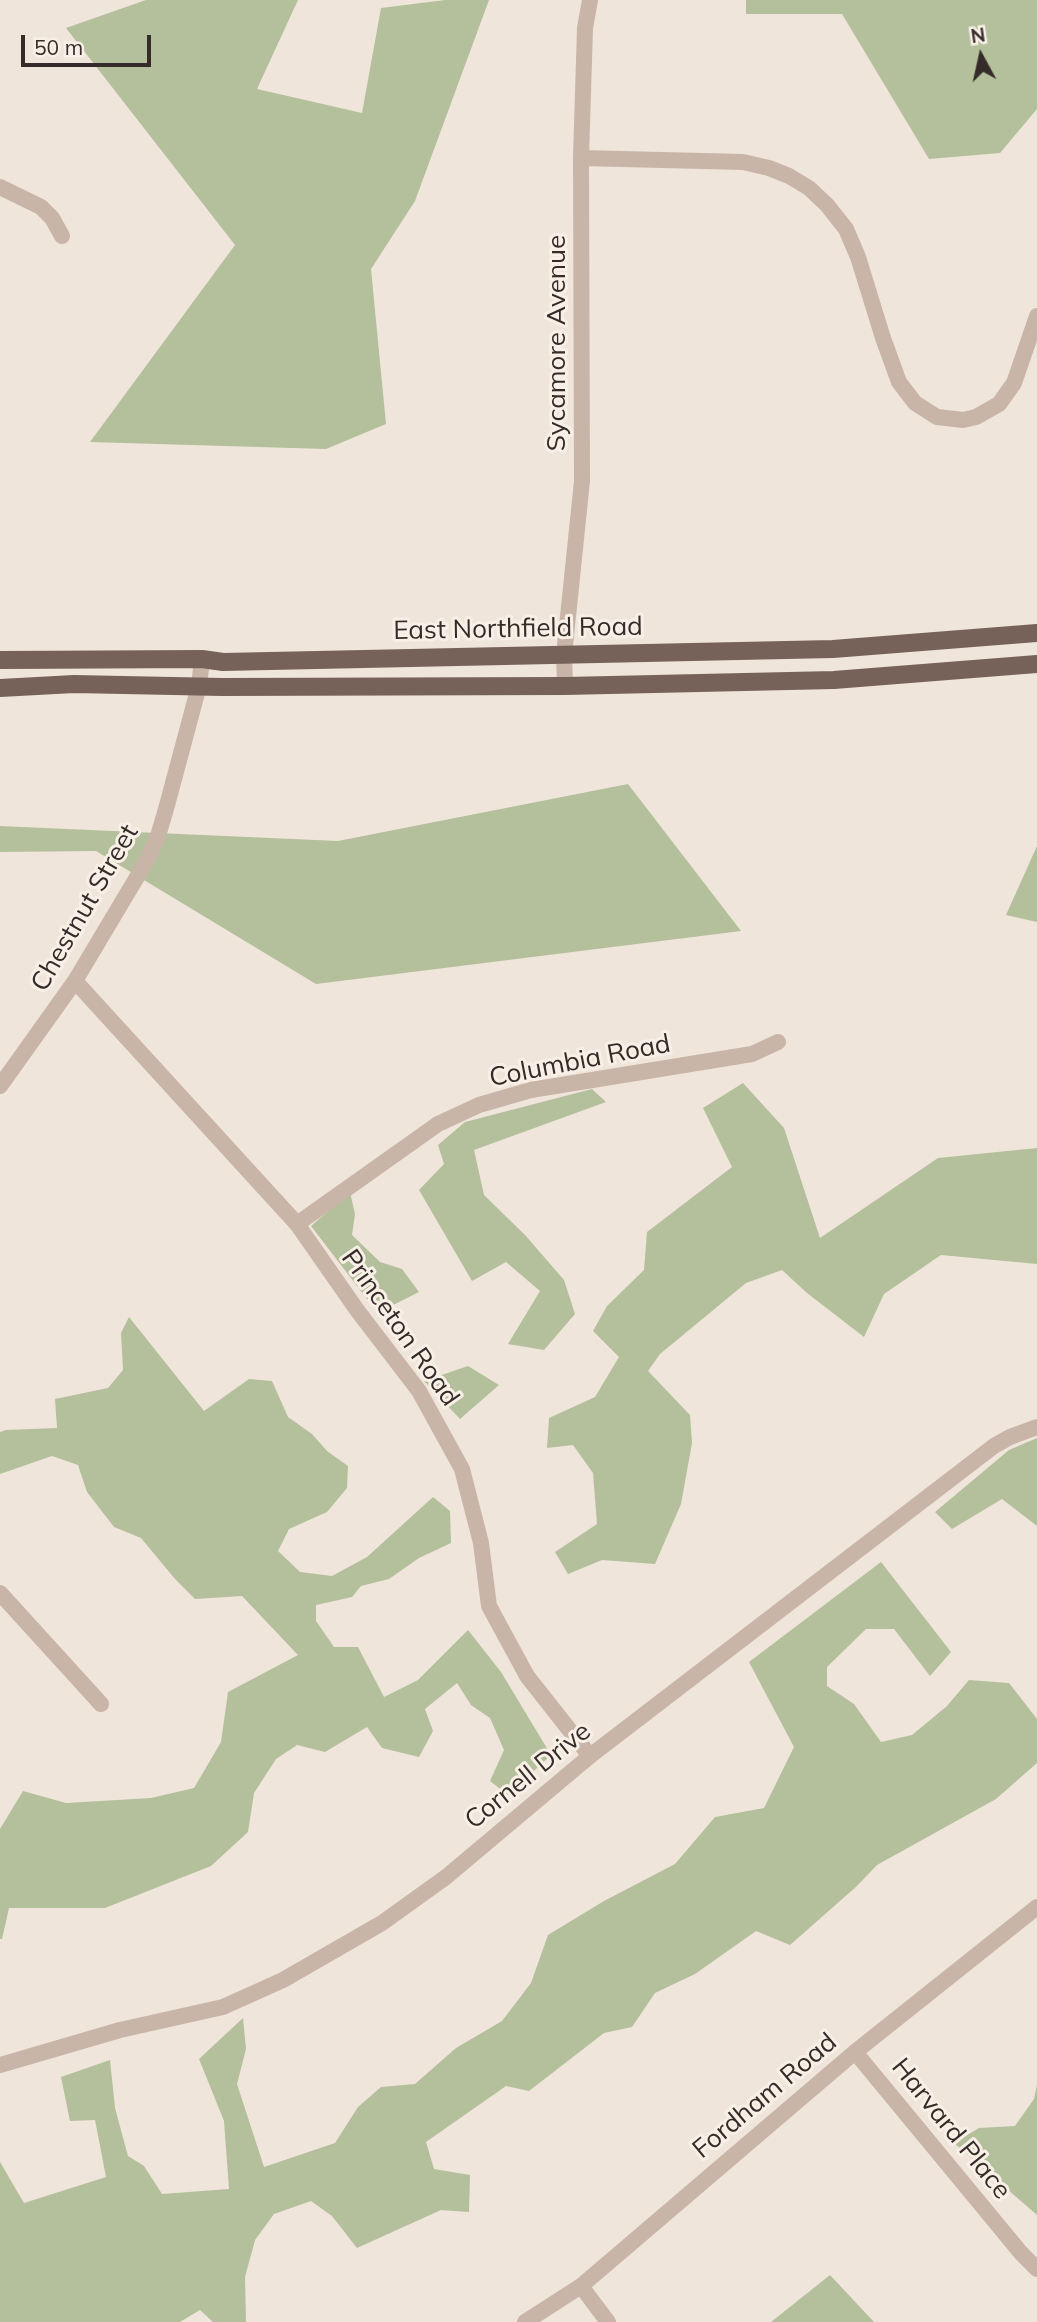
<!DOCTYPE html>
<html>
<head>
<meta charset="utf-8">
<style>
	body { margin:0 }
	#map { position:relative; width:1037px; height:2322px; overflow:hidden; background:#f0e5db; font-family:Mulish,sans-serif }
	canvas { display:block }
	.north { position:absolute; left:946px; top:21px; width:70px; height:70px; -webkit-text-stroke:5px #f8f0e7; paint-order:stroke; rotate:352deg; font-size:19px; font-weight:700; line-height:28px; text-align:center; color:#352b28 }
	.north::after { content:''; display:block; margin:auto; width:24px; height:32px; background:#352b28; clip-path:polygon(50% 0,100% 100%,50% 72%,0 100%) }
	.scale { position:absolute; left:21px; top:35px; width:130px; height:32px; box-sizing:border-box; border:4px solid #352b28; border-top:0; padding-left:9px; font-size:21px; line-height:24px; white-space:nowrap; color:#352b28; -webkit-text-stroke:5px #f8f0e7; paint-order:stroke }
</style>
</head>
<body>
<div id="map">
<canvas width="1037" height="2322"></canvas>
<div class="north">N</div>
<div class="scale">50 m</div>
</div>
<script>
const c = document.querySelector('canvas').getContext('2d');
c.lineJoin = 'round';
function fill(path, color) { c.fillStyle = color; c.fill(path, 'evenodd'); }
const poly = rows => new Path2D(rows.map(r => 'M' + r).join(''));
function strokePath(path, color, width, dash) { c.strokeStyle = color; c.lineWidth = width; c.lineCap = dash ? 'butt' : 'round'; c.setLineDash(dash || []); c.stroke(path); }
function write(font, color, halo, rows, align = 'center') {
  c.font = font + ' Mulish,sans-serif'; c.lineWidth = 6; c.setLineDash([]); c.textBaseline = 'middle'; c.strokeStyle = halo; c.fillStyle = color; for (const [text, x, y, turn = 0] of rows) {
    c.save(); c.translate(x, y); c.rotate((+turn || 0) * Math.PI / 180); c.textAlign = isNaN(turn) ? turn : align; if (halo) c.strokeText(text, 0, 0); c.fillText(text, 0, 0); c.restore();
  }
}
fill(poly([
	[146,0,298,0,257,89,362,113,381,8,445,0,489,0,415,201,371,269,386,424,326,449,90,442,235,245,66,28],
	[746,0,1037,0,1037,109,1000,153,929,159,842,14,746,14],
	[628,784,741,931,316,984,96,851,0,852,0,826,338,841],
	[1037,846,1037,922,1006,915],
	[743,1083,784,1128,820,1238,938,1158,1037,1148,1037,1264,941,1255,884,1294,864,1337,807,1293,782,1270,746,1283,660,1354,648,1371,690,1415,692,1443,681,1504,655,1564,602,1560,568,1574,555,1552,597,1524,593,1473,573,1445,547,1448,549,1418,595,1397,619,1357,593,1331,607,1306,644,1270,647,1232,732,1167,703,1108],
	[592,1089,606,1102,474,1150,484,1195,525,1235,564,1280,575,1314,544,1350,508,1344,540,1291,506,1262,472,1281,419,1190,444,1164,438,1145,465,1122],
	[350,1192,355,1214,352,1235,380,1262,402,1269,419,1292,389,1307,367,1299,311,1226],
	[129,1317,204,1411,249,1379,272,1381,288,1417,312,1434,327,1451,348,1466,347,1488,327,1512,289,1529,278,1551,300,1572,332,1576,367,1557,433,1497,450,1511,451,1543,419,1558,389,1579,361,1586,352,1597,316,1605,316,1621,334,1647,358,1647,384,1697,418,1680,468,1630,501,1672,551,1755,508,1795,490,1781,504,1750,490,1718,471,1705,457,1683,425,1709,433,1731,419,1757,382,1748,367,1727,325,1752,297,1745,276,1759,254,1793,248,1832,211,1866,105,1908,9,1908,2,1939,0,1939,0,1829,23,1791,66,1803,151,1798,194,1788,221,1742,228,1692,298,1655,242,1596,195,1599,175,1579,141,1538,114,1527,87,1492,78,1465,52,1456,0,1474,0,1432,6,1430,57,1428,55,1399,108,1388,123,1370,121,1333],
	[468,1366,499,1385,460,1419,424,1381],
	[1037,1438,1037,1526,1002,1499,952,1529,935,1512,1009,1450],
	[881,1562,951,1652,930,1676,894,1629,866,1629,827,1667,827,1686,854,1704,881,1742,912,1735,947,1706,969,1680,1009,1683,1037,1719,1037,1763,996,1799,877,1865,857,1886,790,1945,756,1931,695,1974,655,1993,632,2027,604,2033,529,2091,506,2086,426,2142,434,2169,470,2175,469,2212,441,2210,357,2248,332,2216,311,2201,274,2214,255,2240,245,2277,246,2322,213,2322,200,2310,180,2322,0,2322,0,2162,24,2203,106,2177,95,2120,70,2121,61,2077,110,2060,115,2108,128,2156,144,2166,162,2194,229,2189,224,2121,199,2059,243,2018,246,2049,237,2084,264,2167,335,2143,358,2107,381,2087,415,2084,456,2048,502,2021,531,1983,548,1935,604,1901,675,1864,715,1817,764,1808,794,1747,749,1662],
	[1037,2085,1037,2215,954,2143,979,2128,1015,2126,1034,2099],
	[830,2275,874,2322,771,2322]
]), '#b4bf9c');
strokePath(poly([
	[581,158,743,162,769,168,789,176,809,188,827,205,846,229,858,257,883,338,899,382,915,403,937,417,963,420,976,417,999,404,1014,383,1037,316],
	[0,187,41,207,52,218,62,236],
	[565,686,564,655,582,481,581,158,585,28,590,0],
	[75,981,297,1224,357,1310,419,1391,462,1469,481,1543,489,1606,527,1676,590,1756],
	[0,1086,75,981,146,862,158,836,166,809,199,686,202,659],
	[297,1224,438,1124,479,1105,531,1090,752,1054,778,1042],
	[0,1593,101,1704],
	[855,2052,1021,2253,1037,2269],
	[0,2065,120,2030,223,2007,283,1980,382,1923,446,1877,590,1756,994,1446,1010,1437,1037,1427],
	[581,2286,608,2322],
	[525,2322,581,2286,855,2052,1037,1907]
]), '#c8b5a8', 16);
strokePath(poly([
	[0,660,202,659,223,662,833,649,1037,633],
	[0,688,74,684,222,687,565,686,834,680,1037,664]
]), '#766259', 18);
write('26px', '#352b28', '#f8f0e7', [
	["Sycamore Avenue",557,343,-90],
	["East Northfield Road",518,629,-1],
	["Chestnut Street",85,908,-60],
	["Columbia Road",580,1061,-11],
	["Princeton Road",400,1328,55],
	["Cornell Drive",528,1776,-39],
	["Fordham Road",765,2096,-40],
	["Harvard Place",951,2129,51]
]);
</script>
</body>
</html>
